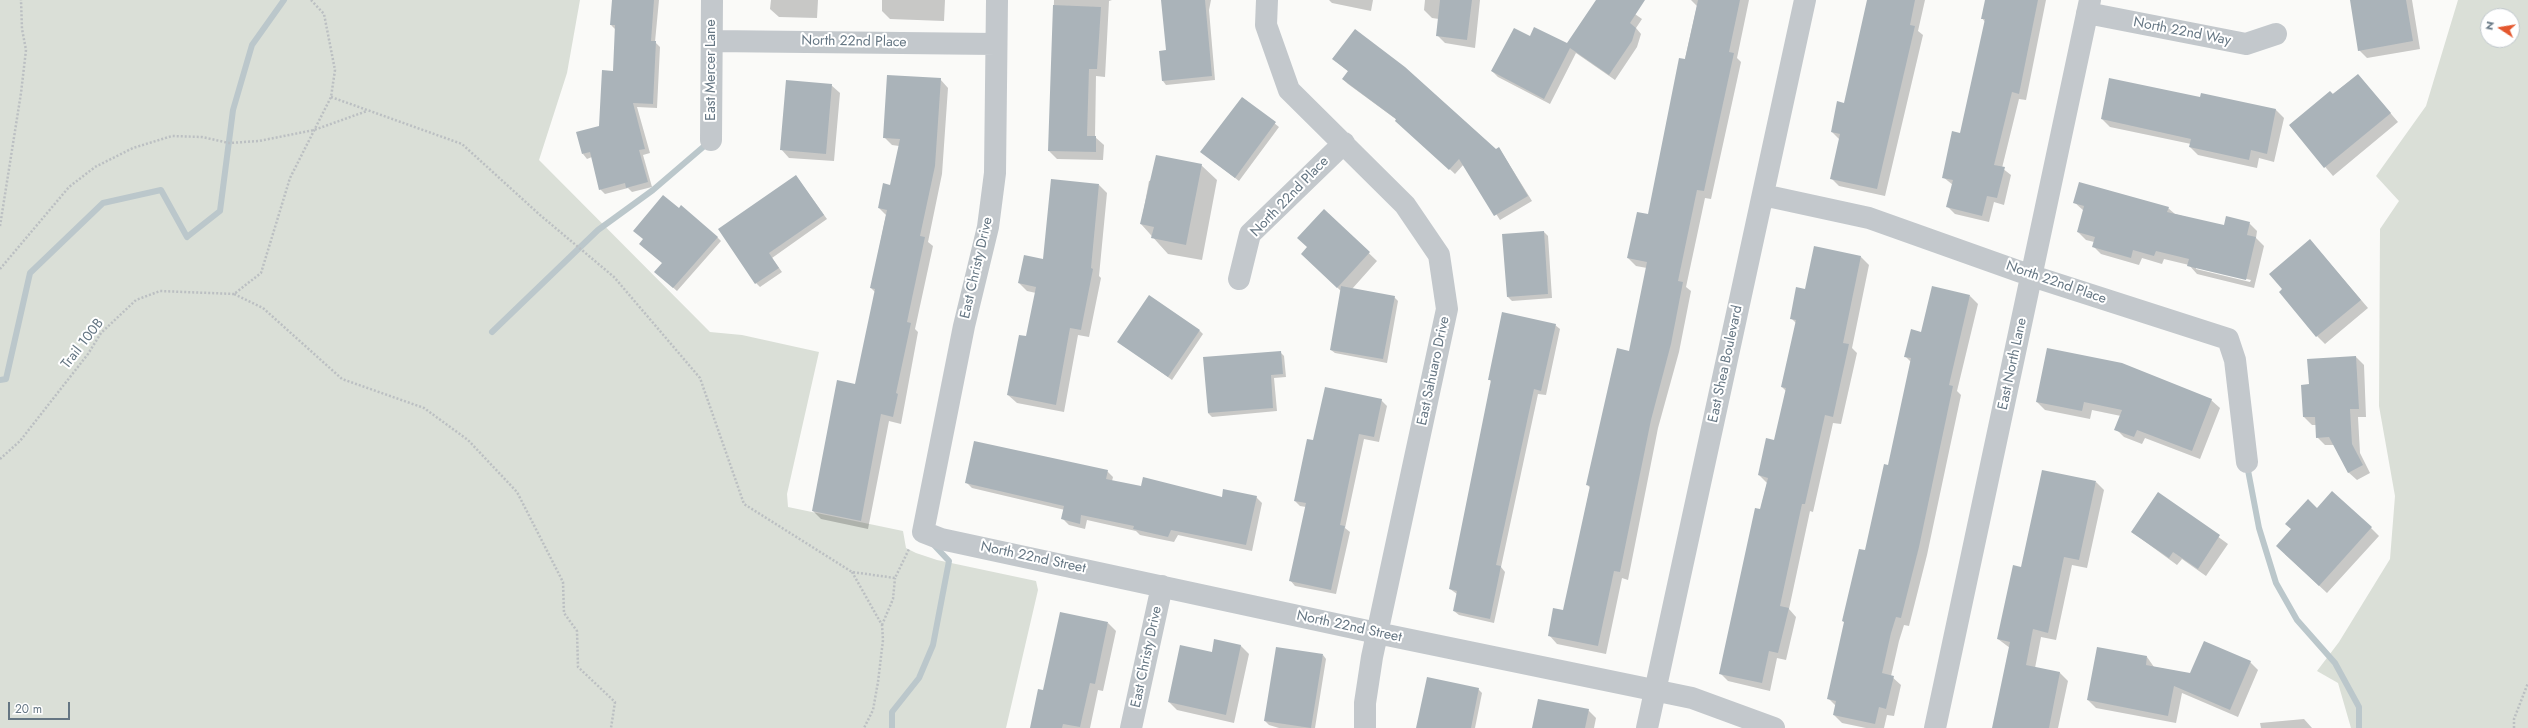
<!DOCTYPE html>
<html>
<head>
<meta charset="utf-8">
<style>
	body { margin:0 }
	#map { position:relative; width:2528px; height:728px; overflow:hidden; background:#fafaf8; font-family:Jost,sans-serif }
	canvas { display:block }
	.north { position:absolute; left:2480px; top:8px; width:40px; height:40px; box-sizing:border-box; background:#fff; border:1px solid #c1c8cd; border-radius:50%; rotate:282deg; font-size:11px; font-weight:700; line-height:16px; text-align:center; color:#657683 }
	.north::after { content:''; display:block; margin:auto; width:14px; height:18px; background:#e4572e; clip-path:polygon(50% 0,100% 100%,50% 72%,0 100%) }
	.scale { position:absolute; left:8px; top:702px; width:62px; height:18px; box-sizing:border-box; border:2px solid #657683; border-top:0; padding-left:5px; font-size:12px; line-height:14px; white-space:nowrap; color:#657683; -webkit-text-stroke:3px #fff; paint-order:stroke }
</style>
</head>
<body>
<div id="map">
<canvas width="2528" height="728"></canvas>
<div class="north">N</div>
<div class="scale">20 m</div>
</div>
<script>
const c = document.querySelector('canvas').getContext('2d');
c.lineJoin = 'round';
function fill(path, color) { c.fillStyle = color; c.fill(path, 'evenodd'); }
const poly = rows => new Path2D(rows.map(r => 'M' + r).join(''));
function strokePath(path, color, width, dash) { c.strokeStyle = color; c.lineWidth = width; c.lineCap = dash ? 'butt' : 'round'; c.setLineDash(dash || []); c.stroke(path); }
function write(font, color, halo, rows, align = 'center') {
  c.font = font + ' Jost,sans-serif'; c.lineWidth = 4; c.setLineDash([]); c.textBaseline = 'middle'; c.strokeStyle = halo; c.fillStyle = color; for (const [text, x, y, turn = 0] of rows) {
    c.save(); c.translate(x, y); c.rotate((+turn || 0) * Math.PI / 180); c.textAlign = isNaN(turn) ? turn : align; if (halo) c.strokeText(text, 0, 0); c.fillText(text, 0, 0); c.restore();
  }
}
fill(poly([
	[0,0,580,0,567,73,539,160,710,332,742,335,819,352,787,494,788,507,903,531,906,548,916,553,937,560,1036,581,1038,590,1006,728,0,728],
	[2458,0,2528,0,2528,728,2351,728,2338,683,2317,671,2339,642,2390,559,2395,496,2379,406,2380,229,2399,201,2376,176,2426,106],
	[2488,16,2512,16,2512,40,2488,40]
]), '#dadfd7');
fill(poly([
	[613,0,659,0,655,42,660,47,657,108,637,107,650,153,643,155,652,187,632,192,628,188,605,194,600,189,592,157,587,159,583,154,600,127,614,72,616,30,611,25],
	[771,0,818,0,817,18,779,17,770,9],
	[882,0,945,0,944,21,890,19,882,11],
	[1054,0,1112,0,1109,1,1105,77,1096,76,1095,137,1104,145,1103,160,1057,159,1049,151],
	[1162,0,1211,0,1209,10,1215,80,1166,85,1163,81,1167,51],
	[1329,0,1373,0,1371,11,1332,3],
	[1425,0,1480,0,1475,48,1445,43,1437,35,1439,19,1432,18,1424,10],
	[1597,0,1615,0,1642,19,1636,28,1641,34,1637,47,1615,80,1576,53,1550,104,1498,77,1492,71,1530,37,1567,45],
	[1691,0,1749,0,1737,58,1741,62,1711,199,1705,198,1686,287,1691,291,1679,352,1658,428,1628,580,1622,578,1606,654,1557,644,1549,635,1564,612,1590,488,1587,484,1630,352,1647,268,1636,266,1628,258,1649,216,1697,6],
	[1868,0,1925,0,1918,31,1923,35,1885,196,1839,186,1831,178,1840,140,1832,132,1845,104],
	[1986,0,2046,0,2026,100,2019,99,2002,168,2011,175,2004,205,1994,202,1989,222,1955,214,1948,207,1953,185,1943,177,1961,134,1985,22,1982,18],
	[2351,0,2412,0,2420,49,2367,58,2359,50],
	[1333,59,1496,150,1499,148,1532,201,1500,220,1464,164,1455,174,1397,120,1348,84,1343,79,1349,72],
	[2358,75,2398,122,2333,176,2290,126],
	[940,79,948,88,942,174,928,242,933,246,915,329,918,332,901,424,889,421,868,529,821,519,813,511,856,385,876,293,871,288,886,215,879,208,891,186,899,146,892,145,884,137],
	[831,85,840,93,834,161,789,158,781,149],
	[1243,98,1279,127,1239,181,1205,155],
	[2201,98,2276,110,2284,118,2274,162,2259,158,2257,168,2198,155,2190,147,2191,144,2110,127,2102,119],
	[1201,165,1217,180,1202,260,1168,254,1141,224,1149,181],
	[796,176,827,219,772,258,782,272,760,287,756,283],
	[1099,185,1107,193,1099,276,1101,278,1089,337,1078,335,1064,412,1017,403,1008,395,1027,337,1036,293,1027,291,1019,283,1044,260],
	[2074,202,2168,208,2175,214,2224,227,2249,223,2257,231,2256,238,2264,246,2254,288,2197,274,2189,265,2164,259,2162,264,2142,258,2139,265,2101,254,2093,246,2094,242,2086,240,2078,232,2084,211],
	[2196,267,2251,280,2250,282,2196,269],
	[1324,210,1377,261,1352,289,1394,297,1398,301,1387,363,1335,353,1331,350,1341,291,1311,262,1309,248],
	[1544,232,1548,236,1552,298,1512,301,1508,297],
	[717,237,721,241,677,291,660,276,663,263],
	[2310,240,2368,308,2325,344,2317,336],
	[1861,257,1869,265,1852,348,1857,353,1841,424,1833,423,1813,512,1810,511,1789,609,1796,617,1786,660,1777,658,1770,691,1728,681,1720,673,1767,483,1759,475,1775,441,1786,391,1782,387,1796,323,1791,318,1805,290],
	[1970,296,1978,304,1957,391,1961,395,1927,555,1909,626,1904,625,1899,641,1891,676,1901,685,1894,716,1887,715,1884,728,1866,728,1842,723,1834,715,1836,706,1828,698,1889,467,1911,362,1905,356,1922,333],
	[1555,325,1560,329,1546,395,1538,394,1501,567,1505,572,1494,623,1459,615,1454,611,1457,594,1450,589,1492,383,1489,379],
	[1200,331,1203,334,1172,380,1119,342],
	[1280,352,1284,356,1286,377,1274,378,1277,411,1212,417,1208,413],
	[2356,357,2364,365,2366,417,2358,417,2360,453,2370,473,2357,480,2348,472,2334,445,2325,445,2317,437,2316,425,2312,425,2304,417,2310,385],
	[1381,400,1387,406,1379,442,1364,439,1345,528,1350,532,1336,594,1295,586,1290,580,1306,507,1300,506,1295,501],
	[2211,400,2220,408,2200,459,2145,438,2142,444,2124,437,2116,429,2121,416,2092,410,2090,419,2045,410,2037,402],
	[1107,471,1113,477,1112,481,1142,488,1222,498,1256,497,1262,503,1252,551,1178,535,1174,542,1140,535,1136,531,1087,520,1085,529,1069,525,1063,519,1065,510,972,488,966,482],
	[2096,482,2104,490,2087,568,2072,565,2056,640,2041,637,2035,668,2060,673,2068,681,2058,728,1993,728,2010,648,1998,639,2022,568],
	[2158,493,2228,544,2206,576,2182,559,2177,565,2132,532],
	[2317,510,2371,528,2379,536,2327,593,2285,554],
	[1108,623,1116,631,1103,691,1098,690,1090,728,1031,728,1044,691],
	[1215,640,1241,646,1249,654,1234,723,1177,710,1169,702,1212,653],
	[1323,655,1326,659,1315,728,1279,728,1269,725,1265,721],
	[2147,657,2154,667,2191,674,2250,662,2258,670,2238,717,2182,693,2176,723,2096,708,2088,700],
	[1478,689,1482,693,1475,728,1417,728],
	[1588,710,1596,718,1594,728,1533,728],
	[2304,719,2312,728,2261,728,2260,723]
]), '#0003');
strokePath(poly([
	[492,332,598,230,653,190,709,142],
	[0,380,6,379,30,273,103,203,161,190,187,237,220,211,233,110,252,45,284,0],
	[2247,465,2259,528,2276,583,2297,620,2335,663,2359,707,2359,728],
	[892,728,892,712,919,678,933,645,949,561,933,544]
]), '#bbc7cb', 6);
fill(poly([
	[612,0,654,0,651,41,656,41,653,104,633,103,645,149,639,150,648,182,626,188,625,183,599,190,590,152,582,154,576,132,599,126,602,70,613,71,615,25,610,25],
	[1161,0,1205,0,1212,76,1162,81,1159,51,1166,50],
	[1440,0,1472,0,1467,40,1436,36],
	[1596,0,1645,0,1630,23,1636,28,1632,41,1609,75,1570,48,1544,99,1491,71,1514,28,1530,36,1534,27,1567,43],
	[1698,0,1740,0,1729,52,1734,53,1704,191,1697,190,1678,281,1683,282,1671,344,1651,420,1620,572,1614,571,1598,646,1548,636,1553,608,1563,610,1590,486,1586,485,1617,348,1629,351,1647,262,1627,258,1637,212,1648,214,1679,58,1685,59],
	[1867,0,1915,0,1910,25,1915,26,1877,189,1830,179,1840,134,1831,132,1837,101,1844,103],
	[1985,0,2038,0,2019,94,2012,92,1994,165,2005,167,1997,198,1987,196,1982,216,1946,207,1953,180,1942,178,1952,131,1960,133,1985,19,1981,19],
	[2350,0,2406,0,2413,41,2358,51],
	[1053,5,1101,7,1097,69,1089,69,1087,136,1096,136,1096,152,1048,151],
	[1355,29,1405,67,1496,149,1499,147,1528,196,1494,216,1459,159,1449,170,1395,121,1396,119,1342,79,1348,71,1332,59],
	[2358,74,2391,113,2324,168,2289,125,2330,91,2333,94],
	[887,75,941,78,935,166,920,236,925,237,907,322,911,323,896,393,898,394,893,417,881,414,861,521,812,511,837,380,855,384,875,289,870,288,887,210,878,208,883,183,890,185,900,139,883,138],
	[2109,78,2200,97,2201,93,2276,109,2267,154,2251,150,2249,160,2189,147,2191,139,2101,119],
	[786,80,832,84,826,154,780,150],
	[1242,97,1276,122,1235,178,1200,152],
	[1156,155,1202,164,1186,245,1151,238,1154,227,1140,224],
	[796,175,824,215,769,253,779,268,755,284,718,229],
	[1051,179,1099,184,1091,268,1093,269,1081,330,1070,328,1056,405,1007,395,1019,335,1026,336,1036,287,1018,283,1024,255,1043,259],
	[2079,182,2169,207,2167,212,2224,225,2226,216,2250,222,2247,235,2256,237,2246,280,2187,266,2189,259,2156,251,2154,256,2133,250,2131,258,2092,247,2095,237,2077,232,2084,206,2073,203],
	[663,195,679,208,681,205,718,237,673,288,654,272,662,263,639,244,643,239,633,231],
	[1324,209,1370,252,1337,288,1301,254,1307,247,1297,238],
	[1544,231,1548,294,1507,297,1502,234],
	[2310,239,2361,300,2316,337,2279,292,2282,289,2269,274],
	[1814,246,1861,256,1843,343,1849,344,1833,417,1825,415,1805,504,1802,504,1780,606,1789,608,1778,653,1769,651,1762,683,1719,674,1755,508,1760,509,1768,478,1758,475,1766,438,1774,440,1786,388,1781,387,1796,320,1790,319,1796,287,1805,289],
	[1341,286,1395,296,1383,359,1330,350],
	[1932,286,1970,295,1949,385,1953,386,1919,547,1901,618,1896,617,1891,633,1882,673,1894,676,1886,709,1879,707,1875,724,1833,715,1836,701,1827,699,1844,622,1842,621,1859,549,1865,550,1884,464,1888,465,1911,358,1904,357,1911,329,1921,332],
	[1149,295,1200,330,1168,377,1117,342],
	[1502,312,1556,324,1541,391,1534,389,1496,565,1501,566,1490,619,1453,611,1457,591,1449,589,1491,380,1488,380],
	[2047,348,2122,363,2212,399,2192,451,2137,430,2134,437,2114,430,2122,410,2084,402,2082,411,2036,402],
	[1281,351,1283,374,1271,375,1273,408,1208,413,1203,357],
	[2356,356,2359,409,2350,409,2352,444,2363,465,2348,473,2329,437,2316,438,2315,417,2303,417,2301,385,2309,384,2307,359],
	[1325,387,1382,399,1374,437,1359,434,1340,525,1345,526,1331,590,1289,581,1306,503,1294,501,1307,439,1313,440],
	[974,441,1108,470,1106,479,1141,486,1143,477,1222,497,1223,489,1257,496,1246,545,1171,530,1168,537,1133,529,1134,526,1081,515,1080,524,1061,519,1064,506,965,483],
	[2042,470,2096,481,2079,560,2064,557,2048,633,2033,629,2026,665,2060,672,2049,728,1992,728,2010,642,1997,639,2013,565,2021,567],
	[2332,491,2372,527,2319,586,2276,546,2291,529,2285,524,2308,499,2317,508],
	[2158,492,2220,535,2198,569,2173,552,2169,558,2131,532],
	[1060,612,1108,622,1095,684,1090,683,1080,727,1063,724,1062,728,1030,728,1038,689,1043,690],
	[1214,639,1241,645,1226,715,1168,702,1180,645,1212,652],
	[2204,641,2251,661,2230,710,2174,686,2168,716,2087,700,2097,647,2147,656,2146,665,2190,673],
	[1276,647,1323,654,1311,728,1264,721],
	[1427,677,1479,688,1471,728,1416,728],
	[1538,699,1589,709,1585,728,1532,728]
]), '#aab3b9');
strokePath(poly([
	[311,0,324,14,335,70,331,97,290,178,261,273,234,294,263,308,342,379,424,408,468,440,517,492,563,582,564,613,577,631,578,667,615,702,611,728],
	[331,97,462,144,540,215,614,277,700,378,744,504,852,572,895,578,909,549],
	[0,226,21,93,26,50,22,29,21,0],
	[0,269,69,187,95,167,133,148,172,136,202,137,229,143,259,141,314,130,367,111],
	[0,459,20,441,88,354,101,333,136,300,160,291,234,294],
	[852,572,882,625,883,640,878,682,873,710,864,728],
	[882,625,893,599,895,578],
	[2514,728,2514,719,2528,683]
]), '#bbbfc2', 2.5, [2, 2]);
strokePath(poly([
	[997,0,995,173,988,227,964,326,923,532,941,539,1377,633,1692,698,1774,728],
	[1267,0,1266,25,1289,90,1405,205,1439,255,1447,309,1372,657,1365,703,1365,728],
	[2087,13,2246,44,2276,34],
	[712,41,996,44],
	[711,140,712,0],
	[1763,195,1869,218,2032,276,2228,339,2235,360,2247,462],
	[1239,279,1250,234,1344,143],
	[1131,728,1162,586],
	[1647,728,1805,0],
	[1935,728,2090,0]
]), '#c3c8cc', 22);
write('14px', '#657683', '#fff', [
	["North 22nd Way",2182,32,11],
	["North 22nd Place",854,42,1],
	["East Mercer Lane",712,70,-90],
	["North 22nd Place",1290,197,-46],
	["East Christy Drive",977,268,-77],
	["North 22nd Place",2056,283,19],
	["Trail 100B",83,344,-52],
	["East Shea Boulevard",1726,364,-78],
	["East North Lane",2013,364,-78],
	["East Sahuaro Drive",1434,371,-78],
	["North 22nd Street",1033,558,12],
	["North 22nd Street",1349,627,12],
	["East Christy Drive",1147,657,-78]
]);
</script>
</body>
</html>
